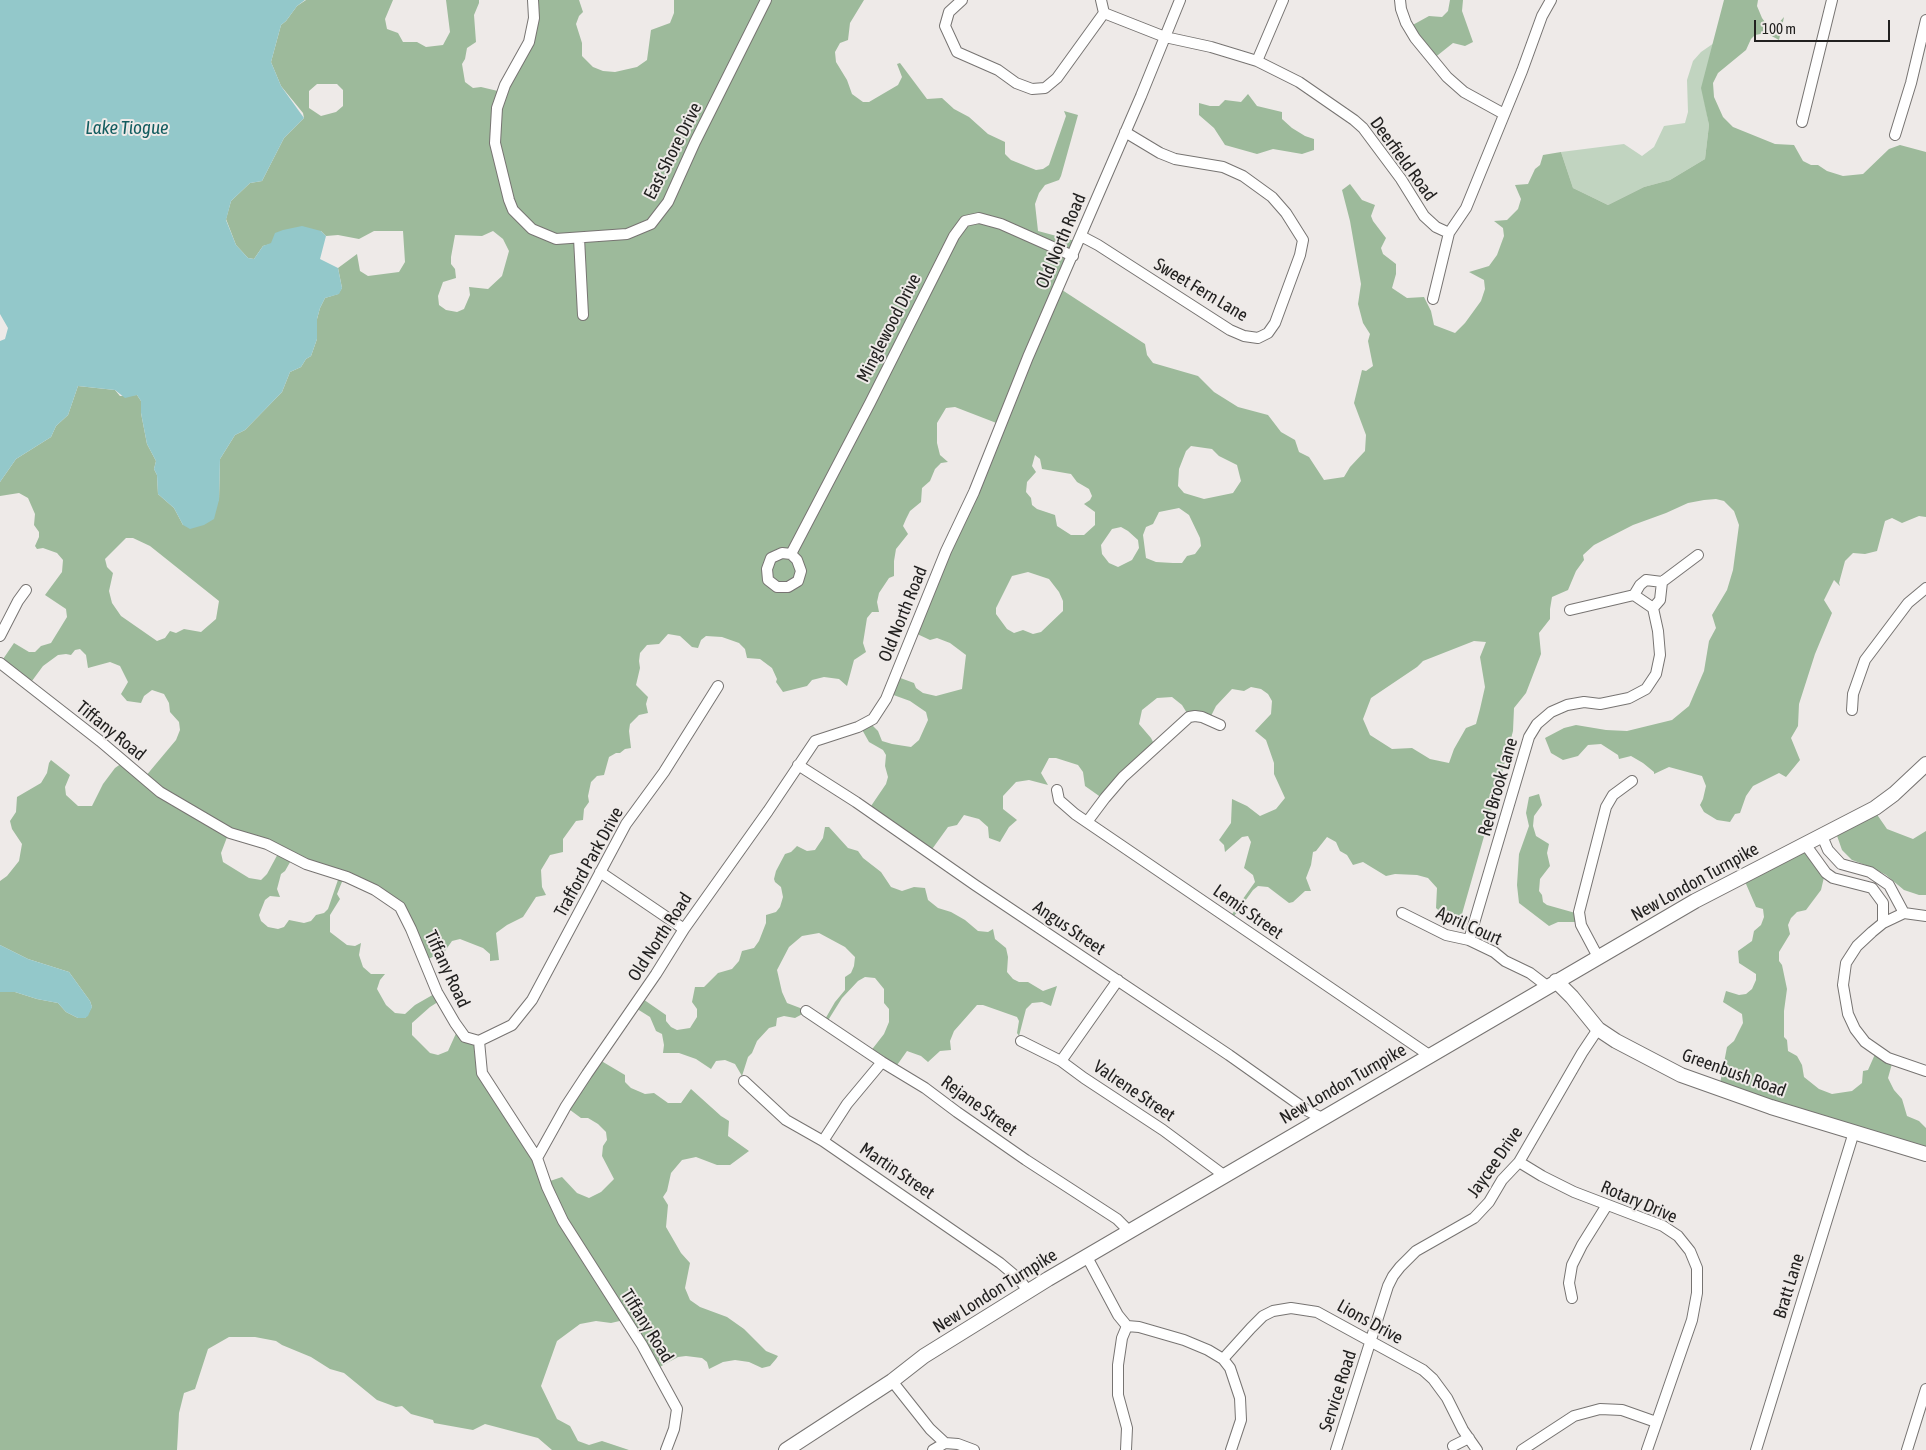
<!DOCTYPE html>
<html>
<head>
<meta charset="utf-8">
<style>
	body { margin:0 }
	#map { position:relative; width:1926px; height:1450px; overflow:hidden; background:#eeeae8; font-family:"Asap Condensed",sans-serif }
	canvas { display:block }
	.scale { position:absolute; left:1754px; top:20px; width:136px; height:22px; box-sizing:border-box; border:2px solid #222120; border-top:0; padding-left:6px; font-size:15px; line-height:18px; white-space:nowrap; color:#222120; -webkit-text-stroke:4px #eeeae8; paint-order:stroke }
</style>
</head>
<body>
<div id="map">
<canvas width="1926" height="1450"></canvas>
<div class="scale">100 m</div>
</div>
<script>
const c = document.querySelector('canvas').getContext('2d');
c.lineJoin = 'round';
function fill(path, color) { c.fillStyle = color; c.fill(path, 'evenodd'); }
const poly = rows => new Path2D(rows.map(r => 'M' + r).join(''));
function strokePath(path, color, width, dash) { c.strokeStyle = color; c.lineWidth = width; c.lineCap = dash ? 'butt' : 'round'; c.setLineDash(dash || []); c.stroke(path); }
function write(font, color, halo, rows, align = 'center') {
  c.font = font + ' "Asap Condensed",sans-serif'; c.lineWidth = 4; c.setLineDash([]); c.textBaseline = 'middle'; c.strokeStyle = halo; c.fillStyle = color; for (const [text, x, y, turn = 0] of rows) {
    c.save(); c.translate(x, y); c.rotate((+turn || 0) * Math.PI / 180); c.textAlign = isNaN(turn) ? turn : align; if (halo) c.strokeText(text, 0, 0); c.fillText(text, 0, 0); c.restore();
  }
}
fill(poly([
	[1714,43,1702,88,1709,125,1705,159,1670,180,1644,187,1608,205,1573,188,1561,152,1624,144,1642,156,1654,147,1664,126,1685,123,1688,112,1687,80,1693,61,1701,52]
]), '#c1d4c0');
fill(poly([
	[306,0,393,0,385,19,387,29,398,33,403,42,417,42,426,47,443,45,450,32,446,0,479,0,479,3,474,15,476,42,467,48,465,59,462,64,465,82,473,88,481,87,502,92,523,52,533,0,579,0,583,12,579,16,576,24,582,43,582,56,593,67,603,71,615,72,637,67,647,60,651,30,670,23,674,13,674,0,864,0,850,23,848,40,840,43,835,52,836,62,847,80,852,94,863,102,869,102,898,85,902,77,897,64,900,63,927,99,942,98,954,109,969,117,988,134,1005,142,1005,154,1011,160,1036,170,1043,169,1049,165,1066,116,1064,111,1078,115,1061,176,1059,180,1045,185,1039,193,1035,204,1038,231,1075,241,1056,286,1145,344,1147,355,1153,363,1198,376,1214,392,1238,407,1268,415,1281,432,1295,440,1299,452,1309,457,1324,480,1344,477,1350,467,1365,451,1366,435,1354,403,1362,370,1366,371,1373,366,1368,341,1370,334,1363,323,1358,304,1361,284,1350,221,1342,190,1350,184,1362,200,1375,205,1371,216,1373,221,1386,238,1381,248,1383,254,1396,264,1396,274,1392,288,1407,298,1424,297,1431,311,1434,325,1455,333,1465,323,1481,301,1485,289,1484,280,1469,272,1489,266,1497,255,1504,236,1503,228,1494,221,1507,220,1518,209,1521,199,1515,185,1528,184,1535,169,1540,165,1543,155,1561,152,1573,188,1608,205,1644,187,1670,180,1705,159,1709,125,1701,88,1724,0,1758,0,1757,6,1762,18,1767,25,1776,26,1784,17,1779,40,1766,33,1755,35,1751,39,1746,50,1718,73,1713,83,1714,97,1723,117,1733,127,1775,144,1794,145,1803,161,1811,165,1818,165,1827,171,1843,176,1863,174,1889,149,1900,145,1926,152,1926,517,1919,516,1902,523,1892,518,1885,521,1877,551,1865,554,1853,553,1845,561,1839,583,1840,586,1834,580,1824,600,1832,613,1815,654,1799,704,1798,726,1791,738,1800,760,1786,777,1779,773,1753,786,1746,796,1740,813,1735,814,1730,822,1717,820,1704,812,1700,805,1703,799,1706,786,1702,776,1669,767,1654,774,1654,772,1643,763,1631,756,1619,759,1618,755,1601,744,1588,745,1578,756,1563,760,1551,753,1545,738,1564,728,1576,725,1606,730,1627,731,1672,720,1689,706,1704,671,1709,641,1716,628,1712,615,1727,590,1733,570,1739,525,1734,511,1724,501,1716,499,1704,500,1688,503,1666,513,1633,525,1594,545,1583,555,1584,560,1576,571,1568,590,1552,597,1550,609,1550,619,1539,633,1541,654,1526,693,1514,708,1513,731,1502,773,1460,921,1444,915,1436,908,1437,888,1428,878,1417,875,1395,874,1386,876,1363,862,1353,865,1347,855,1340,851,1336,842,1327,837,1316,851,1313,852,1311,865,1306,878,1311,891,1305,891,1293,902,1289,903,1268,887,1258,886,1253,890,1232,919,1230,917,1255,882,1253,875,1244,868,1251,842,1248,836,1242,837,1225,852,1224,845,1219,840,1231,823,1232,799,1247,806,1260,816,1276,809,1285,798,1274,774,1274,763,1266,740,1255,731,1271,714,1272,701,1268,694,1261,689,1251,687,1244,691,1232,689,1216,706,1207,724,1190,718,1182,705,1172,697,1157,698,1142,710,1139,724,1151,738,1155,746,1102,798,1085,786,1083,772,1078,765,1056,758,1049,758,1041,773,1048,785,1029,780,1016,782,1003,796,1003,809,1017,820,1009,827,1000,842,989,838,988,827,979,819,964,815,957,825,948,827,930,852,869,809,886,784,888,777,885,766,886,755,883,750,869,742,860,726,870,723,878,731,882,741,892,744,911,747,919,740,928,720,926,712,910,701,888,693,895,676,914,683,916,688,923,693,936,696,962,689,966,655,950,643,937,638,930,640,913,632,999,424,955,407,946,408,937,423,937,443,940,455,948,462,941,463,935,469,930,481,922,488,921,502,910,511,906,519,903,526,908,534,896,549,894,561,894,576,889,578,879,593,877,602,879,612,872,612,867,618,863,643,866,652,854,660,847,686,839,679,824,677,812,680,807,686,783,692,776,682,777,679,772,668,760,659,747,658,745,649,739,643,722,637,706,636,701,640,698,648,692,647,680,636,668,634,659,644,647,645,640,653,639,661,640,668,636,685,648,697,646,704,648,713,639,715,630,724,629,731,631,748,625,749,620,753,616,753,609,757,604,775,597,776,591,782,588,796,589,802,584,809,583,820,576,821,563,839,563,852,550,855,541,870,542,887,546,895,536,897,523,917,507,925,496,933,499,960,490,961,490,954,483,948,460,939,452,941,445,951,424,961,399,906,344,877,337,894,340,899,330,915,330,932,347,945,355,946,361,943,359,955,363,967,371,974,385,974,380,980,377,989,386,1005,395,1013,405,1014,415,1005,436,993,441,1000,430,1007,412,1023,412,1035,430,1053,438,1055,448,1051,458,1029,479,1042,482,1074,547,1182,562,1177,577,1193,589,1198,601,1192,614,1179,602,1156,603,1146,607,1140,606,1132,598,1124,588,1118,581,1118,566,1107,598,1059,625,1075,625,1082,631,1088,645,1094,654,1093,668,1103,681,1103,691,1089,721,1116,729,1121,728,1136,749,1151,730,1165,717,1165,696,1157,682,1160,671,1173,667,1191,663,1197,668,1205,666,1227,681,1253,690,1263,685,1288,690,1300,700,1307,727,1317,744,1329,766,1351,778,1356,776,1359,770,1366,762,1368,749,1362,735,1360,723,1362,709,1369,707,1362,702,1358,686,1356,678,1357,656,1369,624,1320,611,1323,596,1321,580,1324,557,1341,541,1386,557,1419,570,1426,578,1441,589,1445,602,1441,629,1450,552,1450,538,1438,485,1424,473,1430,434,1423,433,1420,411,1414,402,1406,396,1407,377,1400,344,1373,330,1369,311,1357,282,1345,276,1341,255,1337,229,1337,208,1349,195,1389,184,1393,179,1413,177,1450,0,1450,0,992,15,992,37,999,58,1003,66,1012,78,1018,85,1018,92,1007,90,1001,69,972,28,959,0,945,0,881,7,876,19,861,22,844,12,829,10,821,16,812,17,797,41,783,47,773,49,763,51,760,70,775,65,787,66,795,78,806,92,806,103,784,115,768,125,761,145,777,176,740,180,730,179,722,170,712,169,703,164,694,152,690,144,696,141,703,127,701,121,694,128,682,120,666,110,662,88,668,86,655,80,649,75,650,71,655,66,654,58,655,43,666,29,685,1,662,14,643,29,652,35,652,41,646,51,643,67,617,66,609,45,595,62,572,63,560,57,553,43,548,37,549,35,546,39,537,39,532,34,525,35,514,28,498,19,493,0,496,0,482,16,459,51,437,56,426,68,415,78,386,115,390,120,396,137,395,141,401,141,413,147,444,156,461,154,469,157,475,158,494,174,508,183,525,219,500,220,459,235,435,245,430,282,392,290,372,301,367,306,359,311,356,317,339,317,319,320,308,325,298,338,294,342,288,338,268,357,254,360,271,368,276,399,272,405,262,403,231,374,231,359,239,338,235,326,236,321,231,263,246,254,259,248,258,236,245,226,219,231,201,250,183,262,181,284,138,304,118,303,113,281,86,271,62,281,25,286,21,297,6],
	[317,84,337,84,343,90,343,106,336,112,321,116,309,108,309,91],
	[493,231,503,239,509,251,502,276,488,289,469,287,470,295,464,309,457,312,446,310,439,305,438,296,443,282,456,278,455,269,451,264,451,257,455,235,482,236],
	[1191,446,1212,449,1219,456,1237,465,1241,481,1233,493,1204,499,1184,493,1178,486,1179,469,1186,451],
	[1035,455,1040,459,1042,469,1071,474,1077,482,1089,489,1092,496,1090,500,1084,504,1095,512,1095,525,1084,535,1071,535,1057,526,1055,515,1037,509,1032,505,1031,498,1026,492,1027,482,1036,472,1032,466],
	[1179,508,1189,515,1200,538,1201,546,1195,554,1187,556,1182,563,1173,563,1156,562,1146,558,1143,535,1146,527,1153,524,1159,512],
	[1121,527,1128,531,1138,540,1139,548,1132,560,1118,567,1109,563,1102,554,1101,545,1112,529],
	[126,538,133,538,150,546,219,601,216,619,201,632,184,629,176,633,170,631,165,638,157,641,121,616,112,603,109,591,113,573,107,567,105,559],
	[1028,572,1049,579,1059,592,1063,601,1063,611,1041,632,1033,634,1023,630,1014,633,1007,629,996,614,996,608,1012,576],
	[1474,641,1486,642,1480,657,1485,687,1480,709,1476,724,1466,728,1454,749,1449,763,1430,759,1412,748,1392,749,1370,735,1363,719,1371,698,1417,667,1423,661],
	[229,832,280,850,267,874,261,880,249,878,223,862,221,853],
	[293,857,340,874,328,909,324,913,316,915,311,921,304,923,289,920,284,927,278,929,268,927,261,921,259,915,265,900,270,896,280,897,277,889,281,874,285,871],
	[1450,0,1463,0,1462,11,1473,42,1465,46,1453,43,1433,59,1409,27,1429,16,1442,17,1448,11],
	[1248,94,1257,106,1282,112,1282,119,1292,128,1305,136,1314,139,1314,150,1302,154,1273,149,1257,154,1225,145,1214,128,1199,115,1199,103,1210,106,1219,106,1225,100,1241,102],
	[1539,794,1542,805,1534,816,1533,826,1536,836,1549,844,1547,853,1550,866,1540,879,1539,891,1542,895,1543,902,1547,905,1579,914,1580,922,1558,922,1549,926,1519,903,1517,885,1519,854,1529,826,1526,813,1529,797],
	[1877,805,1878,816,1887,829,1913,839,1926,831,1926,895,1919,895,1904,890,1886,875,1871,867,1852,860,1842,850,1835,830],
	[825,827,829,827,848,848,858,851,863,858,881,872,891,887,902,891,914,887,925,888,928,900,938,908,951,912,965,920,978,931,988,932,993,929,995,939,1006,948,1008,957,1007,972,1013,979,1019,982,1028,982,1043,991,1057,986,1051,1006,1042,1002,1032,1003,1026,1009,1019,1036,1017,1033,1019,1021,1017,1017,983,1005,977,1005,954,1031,950,1041,951,1050,940,1051,928,1062,921,1056,907,1051,895,1068,870,1052,884,1034,889,1022,889,1009,884,1003,884,989,875,978,865,977,858,981,842,998,827,1022,824,1021,835,1002,845,990,845,977,851,973,854,966,855,957,845,947,819,933,802,936,789,947,777,970,782,992,787,1003,808,1011,795,1018,784,1016,777,1018,776,1026,769,1028,757,1041,752,1053,748,1057,742,1076,735,1064,725,1060,716,1061,711,1069,696,1059,679,1053,663,1053,664,1045,662,1034,656,1031,650,1017,634,1007,640,997,666,1015,666,1021,671,1027,677,1030,690,1028,697,1017,697,1009,692,1002,695,987,704,987,718,973,732,969,739,961,742,951,754,948,759,941,766,923,766,915,776,912,780,907,783,897,781,887,775,882,774,879,776,871,785,854,791,852,797,846,807,851,815,850,823,838],
	[1803,845,1825,873,1821,890,1806,910,1797,912,1791,918,1788,925,1790,934,1779,952,1779,961,1782,965,1787,989,1784,1011,1784,1037,1787,1040,1788,1051,1797,1056,1802,1065,1804,1077,1819,1089,1832,1094,1852,1091,1862,1083,1863,1071,1868,1070,1876,1052,1893,1060,1888,1078,1894,1090,1902,1099,1907,1116,1919,1121,1926,1128,1926,1155,1719,1089,1727,1047,1734,1041,1743,1023,1742,1014,1723,1002,1726,991,1739,995,1746,994,1752,989,1756,980,1756,974,1739,963,1738,951,1752,941,1754,931,1761,925,1764,917,1763,909,1756,907,1743,877]
]), '#9dba9b');
fill(poly([
	[0,0,305,0,297,6,286,21,281,25,271,62,281,86,304,118,284,138,262,181,250,183,231,201,226,220,236,245,248,258,254,259,263,246,271,243,275,233,283,230,302,226,321,231,326,236,320,259,338,268,342,288,339,294,325,298,320,308,317,319,317,339,311,356,306,359,301,367,290,372,282,392,245,430,235,435,220,459,219,500,214,519,204,525,190,529,183,525,174,508,158,494,157,475,154,469,156,461,147,444,141,413,141,401,137,395,125,398,115,390,78,386,68,415,56,426,51,437,16,459,0,482,0,341,5,339,8,328,0,314],
	[0,945,28,959,69,972,90,1001,92,1007,88,1016,85,1018,78,1018,66,1012,58,1003,37,999,15,992,0,992]
]), '#93c8ca');
const street = poly([
	[533,0,534,18,529,42,505,85,497,108,495,143,509,200,513,210,532,229,556,239,627,234,651,224,668,202,695,142,766,0],
	[962,0,949,12,945,26,957,52,998,70,1016,83,1032,89,1045,88,1057,78,1104,13],
	[1101,0,1104,13],
	[1400,0,1401,9,1406,23,1415,38,1447,77,1464,92,1504,114],
	[1104,13,1165,37,1211,47,1257,61,1299,82,1354,120,1363,128,1401,179,1424,216,1436,227,1449,233],
	[1257,61,1283,0],
	[1802,122,1832,0],
	[1895,135,1911,83,1926,20],
	[1081,236,1098,245,1230,330,1244,336,1258,338,1268,333,1275,323,1300,255,1303,240,1286,213,1272,197,1243,176,1223,167,1175,159,1160,153,1125,132],
	[579,238,583,315],
	[1433,299,1449,233,1466,208,1522,71,1542,16,1551,0],
	[791,554,782,553,771,558,767,569,768,580,777,587,788,587,798,581,801,571,797,560,791,554,870,403,954,236,965,221,979,218,1001,224,1073,256],
	[1662,582,1698,555],
	[1570,610,1634,595,1640,585,1646,580,1662,582,1660,600,1653,608,1634,595],
	[0,636,18,601,26,590],
	[0,663,100,741,160,792,230,833,267,844,306,864,347,877,375,890,400,907,411,929,437,992,455,1023,465,1037,479,1041],
	[1852,710,1853,694,1865,660,1908,603,1926,588],
	[798,765,856,802,975,885,1229,1055,1308,1111,1322,1118],
	[1057,790,1059,800,1075,814,1429,1055],
	[1087,822,1105,798,1123,777,1189,717,1195,716,1202,717,1220,725],
	[1822,836,1828,850,1841,864,1870,872,1889,885,1904,913],
	[1805,844,1826,873,1833,878,1872,888,1883,903,1883,923],
	[600,872,684,929],
	[1402,913,1446,935,1469,940,1494,952,1505,961,1530,973,1547,986],
	[1926,916,1904,913,1883,923,1872,932,1857,946,1846,963,1843,985,1848,1014,1855,1029,1865,1042,1888,1058,1926,1071],
	[1469,940,1529,737,1537,724,1551,712,1567,705,1584,702,1600,704,1629,698,1646,689,1656,674,1660,655,1658,631,1653,608],
	[1598,957,1581,925,1579,912,1606,807,1613,795,1632,781],
	[806,1011,882,1062,925,1088,957,1112,1026,1160,1117,1219,1130,1232],
	[479,1041,482,1073,537,1158,547,1187,563,1221,642,1345,677,1409,674,1429,666,1450],
	[479,1041,512,1025,532,1000,626,824,664,772,718,686],
	[1021,1041,1061,1061,1084,1078,1163,1130,1225,1176],
	[1061,1061,1118,980],
	[744,1081,786,1120,823,1141,1000,1263,1019,1279,1029,1292],
	[823,1141,847,1104,882,1062],
	[537,1158,566,1106,587,1074,656,974,684,929,768,811,815,741,858,727,873,719,886,699,946,551,974,492,1028,357,1141,96,1180,0],
	[1519,1162,1542,1176,1574,1192,1663,1226,1678,1236,1690,1251,1697,1268,1697,1293,1692,1320,1647,1450],
	[1087,1257,1118,1315,1127,1326],
	[1572,1298,1569,1283,1572,1265,1582,1245,1607,1205],
	[1127,1326,1139,1327,1184,1340,1208,1350,1223,1359,1230,1368,1240,1398,1241,1420,1231,1450],
	[1223,1359,1251,1328,1263,1316,1273,1311,1291,1308,1317,1312,1423,1370,1433,1379,1447,1398,1463,1430,1477,1450],
	[892,1381,930,1429,945,1443,958,1444,974,1450],
	[1453,1446,1469,1438],
	[933,1450,945,1443],
	[1126,1450,1127,1428,1118,1395,1118,1365,1122,1338,1127,1326],
	[1336,1450,1388,1286,1393,1276,1400,1267,1416,1251,1474,1218,1489,1202,1502,1180,1519,1162,1582,1053,1598,1029],
	[1522,1450,1574,1416,1600,1409,1622,1410,1656,1422],
	[1756,1450,1854,1132],
	[1907,1450,1926,1389]
]);
const secondary = poly([
	[1556,981,1572,997,1598,1029,1616,1041,1681,1075,1771,1107,1926,1154],
	[786,1450,892,1381,924,1356,1048,1279,1695,901,1875,808,1894,794,1926,764]
]);
strokePath(street, '#777472', 12);
strokePath(secondary, '#777472', 16);
strokePath(street, '#fff', 10);
strokePath(secondary, '#fff', 14);
write('18px', '#222120', '#eeeae8', [
	["East Shore Drive",673,151,-63],
	["Deerfield Road",1403,159,54],
	["Old North Road",1061,241,-67],
	["Sweet Fern Lane",1201,290,31],
	["Minglewood Drive",889,328,-63],
	["Old North Road",903,614,-68],
	["Tiffany Road",111,731,39],
	["Red Brook Lane",1498,787,-74],
	["Trafford Park Drive",589,862,-61],
	["New London Turnpike",1695,882,-29],
	["Lemis Street",1248,912,35],
	["April Court",1469,926,24],
	["Angus Street",1069,928,34],
	["Old North Road",660,937,-57],
	["Tiffany Road",447,969,65],
	["Greenbush Road",1734,1073,20],
	["New London Turnpike",1343,1084,-30],
	["Valrene Street",1134,1091,34],
	["Rejane Street",979,1106,36],
	["Jaycee Drive",1495,1162,-55],
	["Martin Street",897,1171,34],
	["Rotary Drive",1639,1202,23],
	["Bratt Lane",1789,1286,-73],
	["New London Turnpike",995,1291,-32],
	["Lions Drive",1370,1322,29],
	["Tiffany Road",647,1326,58],
	["Service Road",1338,1391,-72]
]);
write('italic 19px', '#145d60', '#eeeae8', [
	["Lake Tiogue",127,128]
]);
</script>
</body>
</html>
